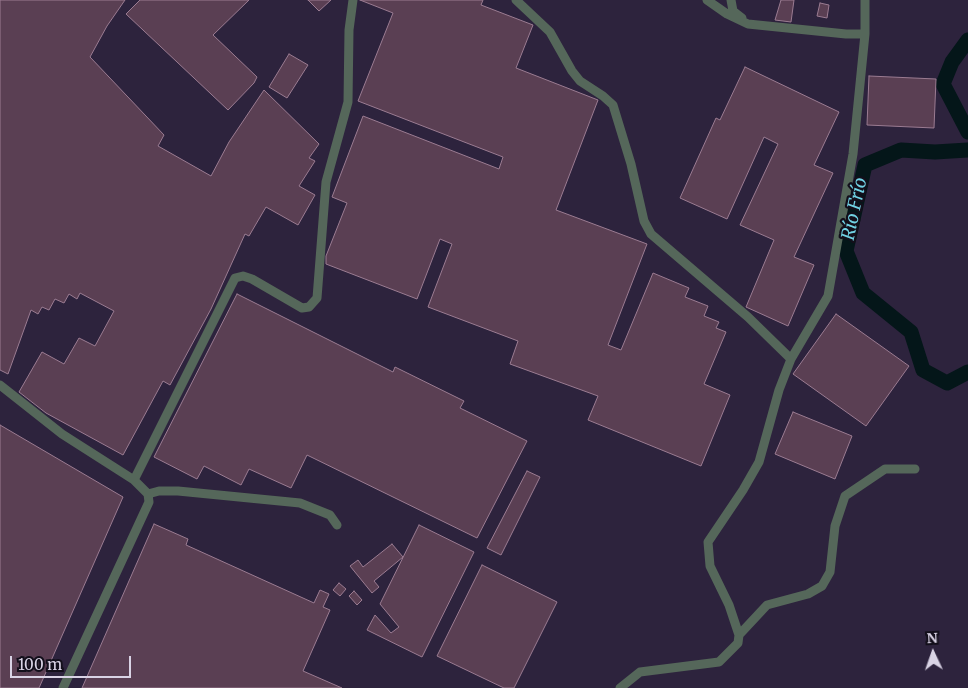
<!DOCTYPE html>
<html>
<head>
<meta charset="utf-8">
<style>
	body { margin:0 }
	#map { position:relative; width:968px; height:688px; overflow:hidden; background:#2d233d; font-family:Merriweather,serif }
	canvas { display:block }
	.north { position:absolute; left:908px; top:628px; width:50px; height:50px; -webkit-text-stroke:4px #130f1b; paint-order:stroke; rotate:357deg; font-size:14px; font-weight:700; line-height:20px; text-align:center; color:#d9d3e5 }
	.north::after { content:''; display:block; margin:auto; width:18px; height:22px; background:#d9d3e5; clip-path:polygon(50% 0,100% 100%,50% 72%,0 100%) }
	.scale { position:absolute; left:10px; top:656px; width:121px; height:22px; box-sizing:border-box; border:2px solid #d9d3e5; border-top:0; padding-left:6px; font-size:15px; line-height:18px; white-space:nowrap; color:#d9d3e5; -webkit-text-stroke:4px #130f1b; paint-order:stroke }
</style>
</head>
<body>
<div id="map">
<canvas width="968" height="688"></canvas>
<div class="north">N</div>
<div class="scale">100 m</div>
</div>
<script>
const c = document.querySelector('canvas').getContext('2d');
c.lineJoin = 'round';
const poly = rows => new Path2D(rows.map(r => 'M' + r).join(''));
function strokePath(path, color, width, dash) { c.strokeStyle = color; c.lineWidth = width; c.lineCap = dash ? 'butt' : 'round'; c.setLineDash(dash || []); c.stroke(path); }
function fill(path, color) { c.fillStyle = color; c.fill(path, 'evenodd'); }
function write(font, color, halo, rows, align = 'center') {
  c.font = font + ' Merriweather,serif'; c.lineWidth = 4.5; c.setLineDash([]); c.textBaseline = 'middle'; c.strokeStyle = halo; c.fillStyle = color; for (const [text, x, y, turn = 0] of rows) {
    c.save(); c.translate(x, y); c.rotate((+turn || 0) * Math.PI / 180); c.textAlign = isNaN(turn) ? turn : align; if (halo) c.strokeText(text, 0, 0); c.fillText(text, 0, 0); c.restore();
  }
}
strokePath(poly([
	[968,40,952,62,943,84,968,132],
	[968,150,935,152,901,150,865,165,846,251,863,293,911,332,923,370,947,383,968,372]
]), '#041619', 15);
const building = poly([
	[0,0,125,0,107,26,90,57,164,135,158,146,211,176,229,142,264,90,319,144,309,158,315,161,299,186,315,195,298,225,266,207,249,236,245,234,211,309,170,385,163,381,123,455,46,413,19,392,42,352,64,364,79,338,95,346,114,311,80,293,77,299,69,294,64,303,55,299,49,310,42,307,38,314,31,310,8,374,0,370,0,0],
	[140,0,249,0,213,35,257,77,254,83,228,110,126,14,140,0],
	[308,0,331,0,319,11,308,0],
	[360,0,483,0,481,5,533,25,516,68,598,100,556,210,647,244,608,345,621,350,653,273,689,288,685,297,708,306,704,316,719,322,716,328,726,332,704,384,730,395,701,466,588,420,598,396,510,364,518,341,428,307,452,244,440,239,417,299,326,264,326,256,347,203,332,197,363,116,499,169,503,157,358,101,393,13,360,0],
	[781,0,794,0,791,22,775,20,781,0],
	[820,3,829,5,827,18,817,16,820,3],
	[289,54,308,65,287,98,269,87,289,54],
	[745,67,839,112,814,165,833,173,794,257,814,265,788,326,746,307,774,240,740,225,778,144,764,137,727,219,680,198,716,118,720,120,745,67],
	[869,76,936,79,934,128,867,125,869,76],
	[237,294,393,372,395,367,464,401,460,408,527,441,477,538,307,455,291,488,249,469,241,485,204,466,197,479,154,457,237,294],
	[836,314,909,366,866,426,793,374,836,314],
	[793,412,852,436,835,479,775,454,793,412],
	[0,425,123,497,39,688,0,688,0,425],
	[527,471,540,477,501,555,487,548,527,471],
	[154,524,188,539,186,545,314,603,320,590,329,594,323,607,330,610,303,671,342,688,82,688,154,524],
	[419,525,474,552,422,657,367,630,375,615,391,633,399,627,380,604,419,525],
	[392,544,403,557,374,581,379,587,372,593,350,566,358,560,363,567,392,544],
	[482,565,557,602,514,688,504,688,437,656,482,565],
	[339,583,346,589,340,596,333,590,339,583],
	[354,591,362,600,357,605,349,596,354,591]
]);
fill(building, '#5a3f53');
strokePath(building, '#9b7c92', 1);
strokePath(poly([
	[516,0,550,32,572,71,580,81,603,96,613,105,631,164,644,221,651,234,748,317,791,359],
	[707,0,727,14,748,24,846,34,865,34],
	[731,0,733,11,742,18],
	[0,385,62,434,134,480,148,494,149,502,63,688],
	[134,480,235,278,243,276,252,279,302,308,309,307,317,298,326,182,348,102,349,30,353,0],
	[148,494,159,491,178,491,300,503,330,515,337,525],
	[739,635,767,605,808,594,822,586,830,572,835,526,845,496,885,469,915,469],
	[620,688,640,672,719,662,738,643,739,635,729,605,710,566,708,542,743,490,759,462,779,390,791,359,828,296,853,154,865,34,865,0]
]), '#55675a', 9);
write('italic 18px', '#71d2e4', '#130f1b', [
	["Río Frío",855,209,-78]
]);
</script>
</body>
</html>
